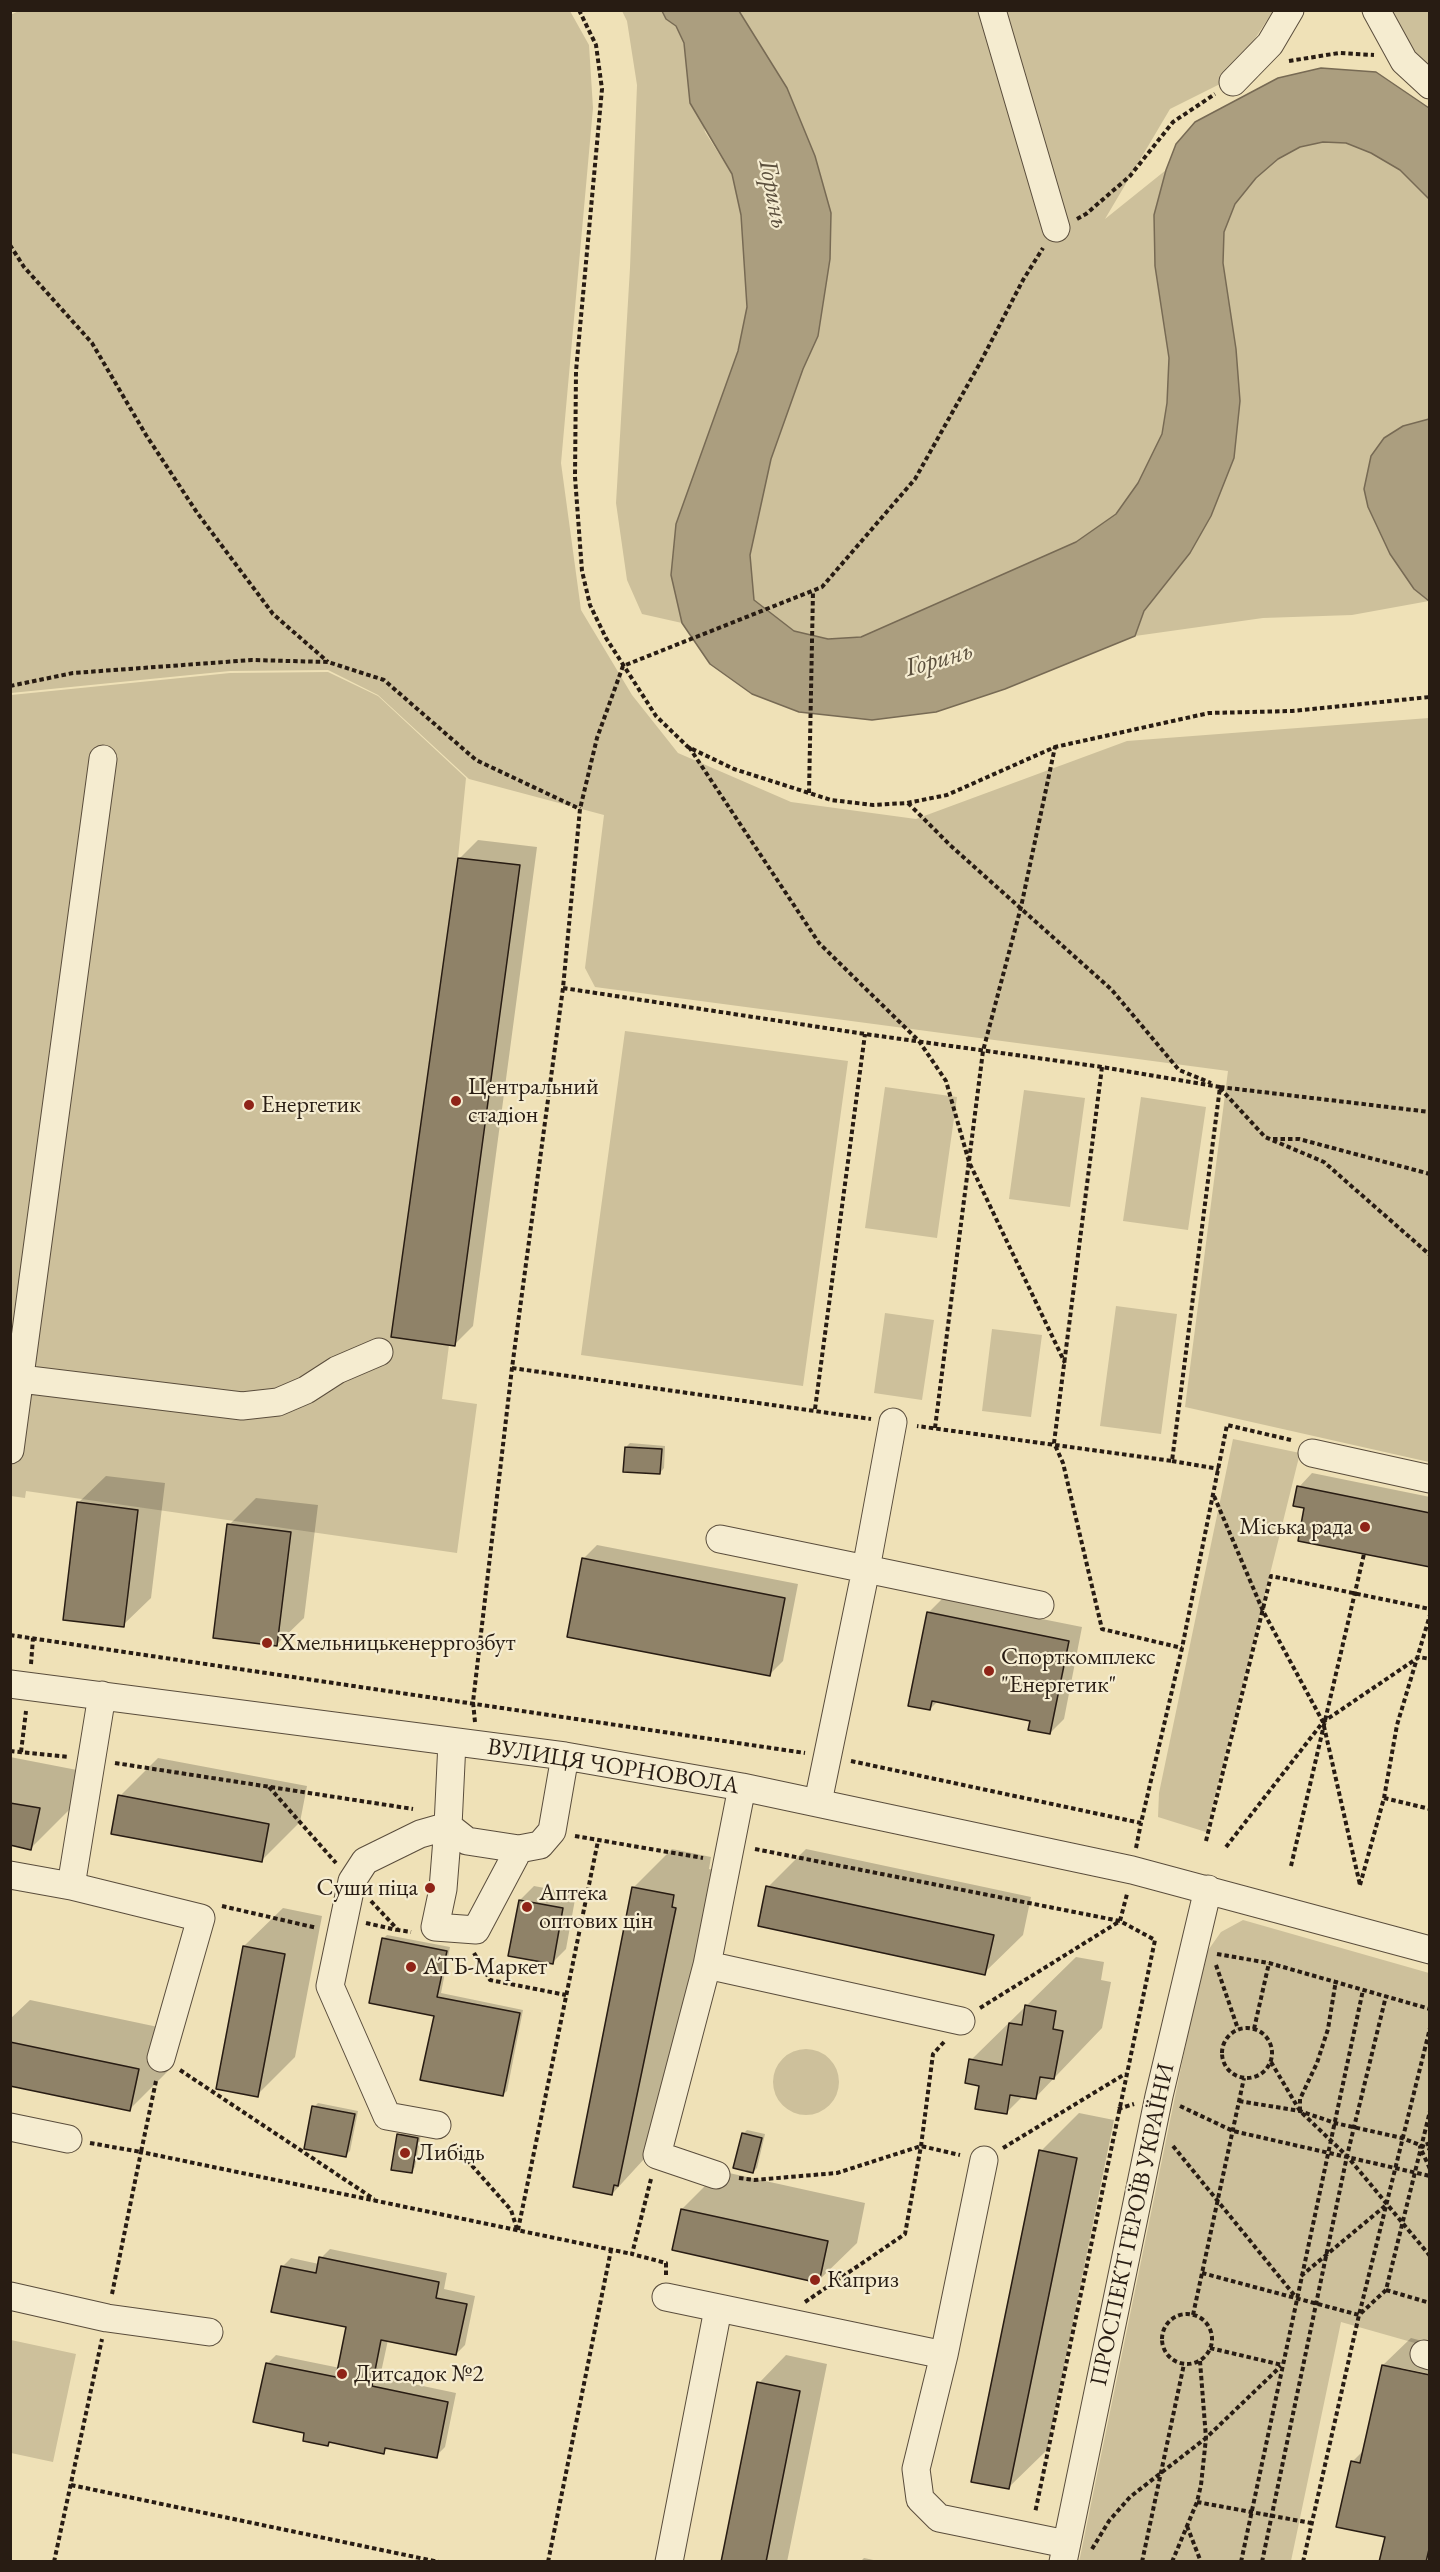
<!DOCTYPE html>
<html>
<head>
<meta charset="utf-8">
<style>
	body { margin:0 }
	#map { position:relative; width:1440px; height:2572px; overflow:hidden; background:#efe1b7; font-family:"EB Garamond",serif }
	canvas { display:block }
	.frame { position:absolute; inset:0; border:12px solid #281c13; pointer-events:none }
</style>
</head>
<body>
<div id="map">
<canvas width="1440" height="2572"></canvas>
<div class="frame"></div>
</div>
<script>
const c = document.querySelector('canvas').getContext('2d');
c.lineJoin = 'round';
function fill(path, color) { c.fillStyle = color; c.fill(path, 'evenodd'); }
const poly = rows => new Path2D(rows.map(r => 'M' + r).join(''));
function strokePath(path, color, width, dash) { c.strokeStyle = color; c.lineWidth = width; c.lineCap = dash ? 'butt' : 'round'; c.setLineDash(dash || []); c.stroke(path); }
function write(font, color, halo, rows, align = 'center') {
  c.font = font + ' "EB Garamond",serif'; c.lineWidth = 4.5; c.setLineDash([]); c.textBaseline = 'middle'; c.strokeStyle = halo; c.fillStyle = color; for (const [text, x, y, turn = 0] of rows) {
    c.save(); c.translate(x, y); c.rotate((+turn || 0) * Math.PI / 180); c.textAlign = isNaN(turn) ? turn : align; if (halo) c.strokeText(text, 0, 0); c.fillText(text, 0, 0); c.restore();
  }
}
fill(poly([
	[19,11,570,11,589,45,593,108,561,463,581,610,632,695,678,753,791,802,916,819,1127,741,1429,718,1429,1462,1185,1407,1228,1071,595,987,585,968,604,815,469,779,378,695,328,670,230,671,11,693,10,15],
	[622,11,662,11,666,19,676,26,684,43,705,132,732,174,741,215,745,264,747,308,738,351,676,524,671,575,682,623,642,614,627,580,616,503,630,268,637,85,627,21],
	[739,11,1273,11,1228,80,1170,109,1105,219,1166,170,1154,215,1155,266,1169,358,1167,404,1162,434,1138,483,1116,514,1076,542,861,637,828,639,794,631,754,600,750,555,758,515,771,459,803,369,818,336,830,259,831,213,815,156,787,88],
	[1387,11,1429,11,1429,74,1401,36],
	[1323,142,1346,143,1371,153,1400,170,1429,199,1429,419,1403,426,1414,589,1429,601,1352,615,1263,618,1135,636,1144,612,1190,553,1211,516,1234,458,1240,401,1236,349,1223,263,1224,232,1235,204,1256,178,1278,159,1300,147],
	[328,672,378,696,466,778,458,858,520,865,455,1346,449,1345,442,1399,477,1404,457,1553,26,1491,25,1498,11,1496,11,695,230,673],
	[625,1031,848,1061,803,1386,581,1355],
	[885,1087,957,1097,937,1238,865,1228],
	[1024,1090,1085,1098,1070,1207,1009,1199],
	[1141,1097,1206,1107,1188,1230,1123,1221],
	[1116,1306,1177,1314,1161,1434,1100,1426],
	[885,1313,934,1320,922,1400,874,1393],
	[992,1329,1042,1335,1031,1417,982,1411],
	[1233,1439,1300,1453,1206,1832,1158,1817,1159,1793],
	[1243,1920,1429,1973,1429,2347,1341,2322,1291,2561,1079,2562,1204,1956,1221,1932],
	'773 2082a33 33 0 1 1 66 0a33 33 0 1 1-66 0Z',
	[11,2340,76,2354,53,2462,11,2453]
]), '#cdc09b');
const water = poly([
	[662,11,739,11,787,88,815,156,831,213,830,259,818,336,803,369,771,459,750,555,754,600,794,631,828,639,861,637,1076,542,1116,514,1138,483,1162,434,1167,403,1169,358,1155,266,1154,215,1166,170,1176,144,1195,122,1278,78,1321,68,1376,72,1429,108,1429,199,1400,170,1371,153,1346,143,1323,142,1300,147,1278,159,1256,178,1235,204,1224,232,1223,263,1236,349,1240,401,1234,458,1211,516,1190,553,1144,611,1135,636,1005,689,936,712,872,720,799,712,752,694,710,664,682,623,671,575,676,524,738,351,747,307,741,215,732,174,690,103,684,43,676,26,666,19,662,11],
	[1429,419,1430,419,1429,601,1414,589,1390,554,1368,507,1364,489,1371,456,1384,438,1403,426,1429,419]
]);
fill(water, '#ab9e7f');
strokePath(water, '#776a54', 1.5);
fill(poly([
	[478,840,537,847,473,1326,455,1344,459,859],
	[630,1443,665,1446,664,1468,660,1473,626,1447],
	[1312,1473,1430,1497,1430,1566,1306,1507,1299,1487],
	[106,1476,165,1483,151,1598,123,1625,78,1503],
	[256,1498,318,1505,304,1618,276,1645,229,1525],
	[597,1545,798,1584,783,1661,770,1674,583,1559],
	[942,1599,1082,1627,1064,1719,1050,1733,1031,1720,938,1701,930,1709,928,1613],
	[10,1757,77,1770,69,1810,31,1848,10,1844],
	[158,1758,307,1786,300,1822,261,1861,120,1796],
	[672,1849,711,1857,709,1869,714,1870,656,2146,612,2194,575,2186,634,1887],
	[806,1849,1031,1897,1023,1935,984,1973,768,1887],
	[534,1886,576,1894,566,1949,552,1963,520,1900],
	[283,1908,322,1916,295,2057,257,2095,244,1946],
	[387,1935,450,1947,441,1993,523,2010,507,2091,502,2095,435,2015,383,1939],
	[1076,1957,1104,1962,1101,1980,1111,1982,1102,2028,1035,2098,1024,2095,1006,2113,971,2060],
	[30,2000,177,2031,168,2071,130,2109,10,2084,10,2019],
	[318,2103,358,2111,350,2151,346,2155,314,2107],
	[1079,2113,1114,2120,1047,2450,1008,2488,1041,2151],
	[747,2130,765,2134,757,2168,753,2172,743,2134],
	[403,2131,421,2134,415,2167,411,2172,399,2135],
	[720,2171,865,2203,857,2243,818,2281,682,2209],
	[330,2249,447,2273,444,2289,475,2296,465,2345,456,2354,388,2340,380,2377,456,2393,445,2447,436,2456,389,2447,384,2452,331,2441,327,2445,306,2432,267,2364,276,2355,340,2368,348,2326,282,2267,291,2258,319,2264,321,2258],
	[1411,2338,1430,2343,1430,2374,1401,2368,1401,2371,1430,2377,1430,2562,1381,2562,1386,2536,1352,2462,1365,2449,1383,2365],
	[786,2355,827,2364,787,2562,722,2562,759,2383],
	[864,2558,883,2562,860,2562]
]), '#0003');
const building = poly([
	[458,858,520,865,455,1346,391,1337,458,858],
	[625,1447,662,1449,660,1474,623,1472,625,1447],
	[1297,1486,1430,1513,1430,1567,1298,1541,1304,1508,1293,1506,1297,1486],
	[77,1502,138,1510,124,1627,63,1620,77,1502],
	[227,1524,291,1532,277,1646,213,1638,227,1524],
	[582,1558,785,1598,770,1676,567,1637,582,1558],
	[927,1612,1069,1641,1050,1734,1028,1730,1030,1721,932,1701,930,1710,908,1706,927,1612],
	[118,1795,269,1824,262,1862,111,1834,118,1795],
	[10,1803,40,1808,31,1850,10,1845,10,1803],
	[766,1886,994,1935,985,1975,758,1926,766,1886],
	[632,1887,674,1895,672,1907,676,1908,618,2186,614,2185,612,2195,573,2187,632,1887],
	[519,1900,563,1908,553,1964,508,1956,519,1900],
	[382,1938,447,1951,437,1997,520,2013,503,2096,420,2080,434,2016,369,2003,382,1938],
	[243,1946,285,1954,258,2097,216,2089,243,1946],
	[1025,2005,1056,2011,1053,2029,1063,2031,1054,2079,1040,2077,1036,2099,1010,2095,1007,2114,975,2109,979,2086,965,2083,969,2059,1002,2065,1009,2023,1022,2025,1025,2005],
	[10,2042,139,2069,130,2111,10,2086,10,2042],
	[312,2106,355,2114,346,2157,304,2149,312,2106],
	[742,2133,762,2138,753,2173,733,2168,742,2133],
	[397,2134,418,2138,412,2173,391,2170,397,2134],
	[1039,2150,1077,2158,1009,2489,971,2482,1039,2150],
	[681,2209,828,2241,819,2283,672,2250,681,2209],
	[319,2257,439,2282,436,2298,467,2304,456,2355,381,2340,372,2386,448,2402,437,2458,385,2448,384,2454,329,2442,328,2446,303,2441,304,2433,253,2422,266,2363,336,2377,346,2327,271,2312,281,2266,316,2273,319,2257],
	[1382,2365,1430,2375,1430,2545,1426,2562,1379,2562,1385,2537,1336,2527,1351,2461,1360,2463,1382,2365],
	[757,2382,800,2391,766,2562,721,2562,757,2382]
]);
fill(building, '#8f8268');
strokePath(building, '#281c13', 1.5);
const minor = poly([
	[992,10,1056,228],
	[1376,10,1404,61,1430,85],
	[1233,82,1270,44,1290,10],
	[21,1379,242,1406,278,1402,306,1390,337,1370,379,1352],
	[10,1450,103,759],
	[1312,1453,1430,1479],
	[720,1539,866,1569,893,1422],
	[10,1684,565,1756,742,1787,1132,1870,1430,1950],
	[818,1802,866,1569,1040,1605],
	[519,1849,476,1930,435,1927,443,1889,448,1826,467,1841,519,1849,540,1845,552,1831,565,1756],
	[10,1875,71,1886,201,1918,161,2058],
	[71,1886,102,1695],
	[707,1965,961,2021],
	[437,2125,387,2116,330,1986,352,1881,365,1861,420,1834,448,1826,452,1742],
	[10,2127,68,2139],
	[984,2160,944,2355,916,2469,920,2499,939,2518,1066,2544],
	[716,2175,657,2155,707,1965,742,1787],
	[10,2296,107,2318,209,2332],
	[666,2297,944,2355],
	[1424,2354,1430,2356],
	[669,2562,718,2309],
	[1063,2562,1159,2096,1208,1889]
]);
strokePath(minor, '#5a4d3c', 29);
strokePath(poly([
	[579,10,596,45,602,89,576,371,575,477,582,571,590,605,606,638,656,716,688,747,734,769,831,800,873,805,907,803,947,795,1055,747,1209,713,1292,711,1430,697],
	[1289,61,1339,53,1374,55],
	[1077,219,1086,214,1130,176,1173,122,1215,94],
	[10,245,24,267,92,343,146,435,198,514,273,614,328,662],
	[10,686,73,673,252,660,328,662,384,680,476,760,580,809],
	[689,747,819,943,919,1041,946,1081,969,1162,1065,1363],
	[809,793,813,591],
	[908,803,950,845,1111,989,1179,1070,1211,1083],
	[563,988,865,1034,1102,1067,1220,1087,1172,1461,917,1426],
	[1102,1067,1054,1443,1063,1463,1102,1629,1182,1648],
	[1220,1087,1430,1112],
	[1220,1088,1265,1137,1324,1162,1430,1255],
	[1273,1139,1299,1139,1430,1174],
	[512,1368,871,1419],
	[815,1409,865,1034],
	[935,1428,983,1051,1021,907,1055,747],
	[1172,1461,1219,1469],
	[1214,1496,1263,1611,1323,1722,1360,1885],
	[10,1635,805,1753],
	[31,1664,33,1638],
	[475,1722,473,1702,512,1368,563,988,580,809,597,738,623,666,822,587,915,479,980,363,1023,280,1043,248],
	[10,1751,69,1757],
	[21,1752,26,1711],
	[851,1761,1141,1823,1182,1648,1227,1425,1291,1440],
	[115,1763,413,1809],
	[269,1787,336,1863],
	[1384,1798,1430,1809],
	[575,1836,703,1858],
	[1206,1841,1271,1576,1430,1609],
	[1226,1847,1323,1722,1419,1657,1430,1659],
	[1136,1848,1141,1823],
	[755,1849,1120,1921,1155,1940,1035,2513],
	[1291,1866,1364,1554],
	[1360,1885,1384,1798,1397,1725,1430,1615],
	[371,1901,398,1930,411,1932],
	[222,1906,317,1928],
	[366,1923,397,1930],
	[474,1953,490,1980,566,1995],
	[1217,1954,1269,1963,1430,2009],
	[1216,1965,1238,2029],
	[980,2008,1120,1921,1127,1894],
	'1222 2053a25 25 0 1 1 50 0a25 25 0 1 1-50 0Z',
	[1254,2029,1269,1963],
	[1271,2062,1300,2111,1347,2156,1430,2256],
	[180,2070,374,2199],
	[1239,2101,1300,2111,1335,2123,1402,2138,1430,2149],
	[1180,2106,1233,2131,1430,2176],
	[1118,2109,1134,2104],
	[1300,2111,1300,2099,1317,2063,1328,2029,1336,1980],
	[90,2143,141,2152,156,2081],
	[452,2143,511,2210,517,2229],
	[1430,2143,1420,2147,1430,2169],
	[1173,2146,1295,2296],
	[1003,2148,1125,2074],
	[739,2178,754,2180,837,2173,921,2146,960,2155],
	[651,2179,632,2254,666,2263,666,2275],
	[518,2230,598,1841],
	[1202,2273,1359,2315,1386,2290,1430,2111],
	[1301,2276,1385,2206],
	[1386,2290,1430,2303],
	[112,2294,141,2152,632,2254],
	[805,2302,905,2234,921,2146,933,2054,944,2042],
	'1162 2339a25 25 0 1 1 50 0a25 25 0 1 1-50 0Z',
	[1193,2315,1244,2078],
	[1210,2348,1282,2365],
	[71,2485,439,2562],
	[1197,2502,1311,2523],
	[1187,2526,1201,2562],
	[1092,2549,1109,2521,1130,2497,1206,2438,1281,2366],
	[54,2562,102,2339],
	[548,2562,611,2250],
	[1142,2562,1184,2364],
	[1172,2562,1197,2502,1201,2485,1206,2438,1200,2361],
	[1241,2562,1363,1990],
	[1262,2562,1347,2156,1386,1996],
	[1303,2562,1359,2315,1430,2028]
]), '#281c13', 4, [4.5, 3]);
strokePath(minor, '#f5ecd0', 27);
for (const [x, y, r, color] of [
	[456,1101,6,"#8f2418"],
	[249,1105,6,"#8f2418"],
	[1365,1527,6,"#8f2418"],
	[267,1643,6,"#8f2418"],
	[989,1671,6,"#8f2418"],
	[430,1888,6,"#8f2418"],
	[527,1907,6,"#8f2418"],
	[411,1967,6,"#8f2418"],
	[405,2153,6,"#8f2418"],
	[815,2280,6,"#8f2418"],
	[342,2374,6,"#8f2418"]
]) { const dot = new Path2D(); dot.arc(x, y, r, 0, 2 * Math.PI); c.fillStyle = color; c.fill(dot); strokePath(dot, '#f5ecd0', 2); }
write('24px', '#281c13', '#f5ecd0', [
	["Центральний",468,1087],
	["стадіон",468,1115],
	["Енергетик",261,1105],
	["Міська рада",1353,1527,"right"],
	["Хмельницькенерргозбут",279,1643],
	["Спорткомплекс",1001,1657],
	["\"Енергетик\"",1001,1685],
	["Суши піца",418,1888,"right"],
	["Аптека",539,1893],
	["оптових цін",539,1921],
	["АТБ-Маркет",423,1967],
	["Либідь",417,2153],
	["Каприз",827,2280],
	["Дитсадок №2",354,2374]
], 'left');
write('24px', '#281c13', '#f5ecd0', [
	["ВУЛИЦЯ ЧОРНОВОЛА",613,1767,9],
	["ПРОСПЕКТ ГЕРОЇВ УКРАЇНИ",1133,2225,-78]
]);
write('italic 26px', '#5c503e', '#f5ecd0', [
	["Горинь",773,194,79],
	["Горинь",939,660,-16]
]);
</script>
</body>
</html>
